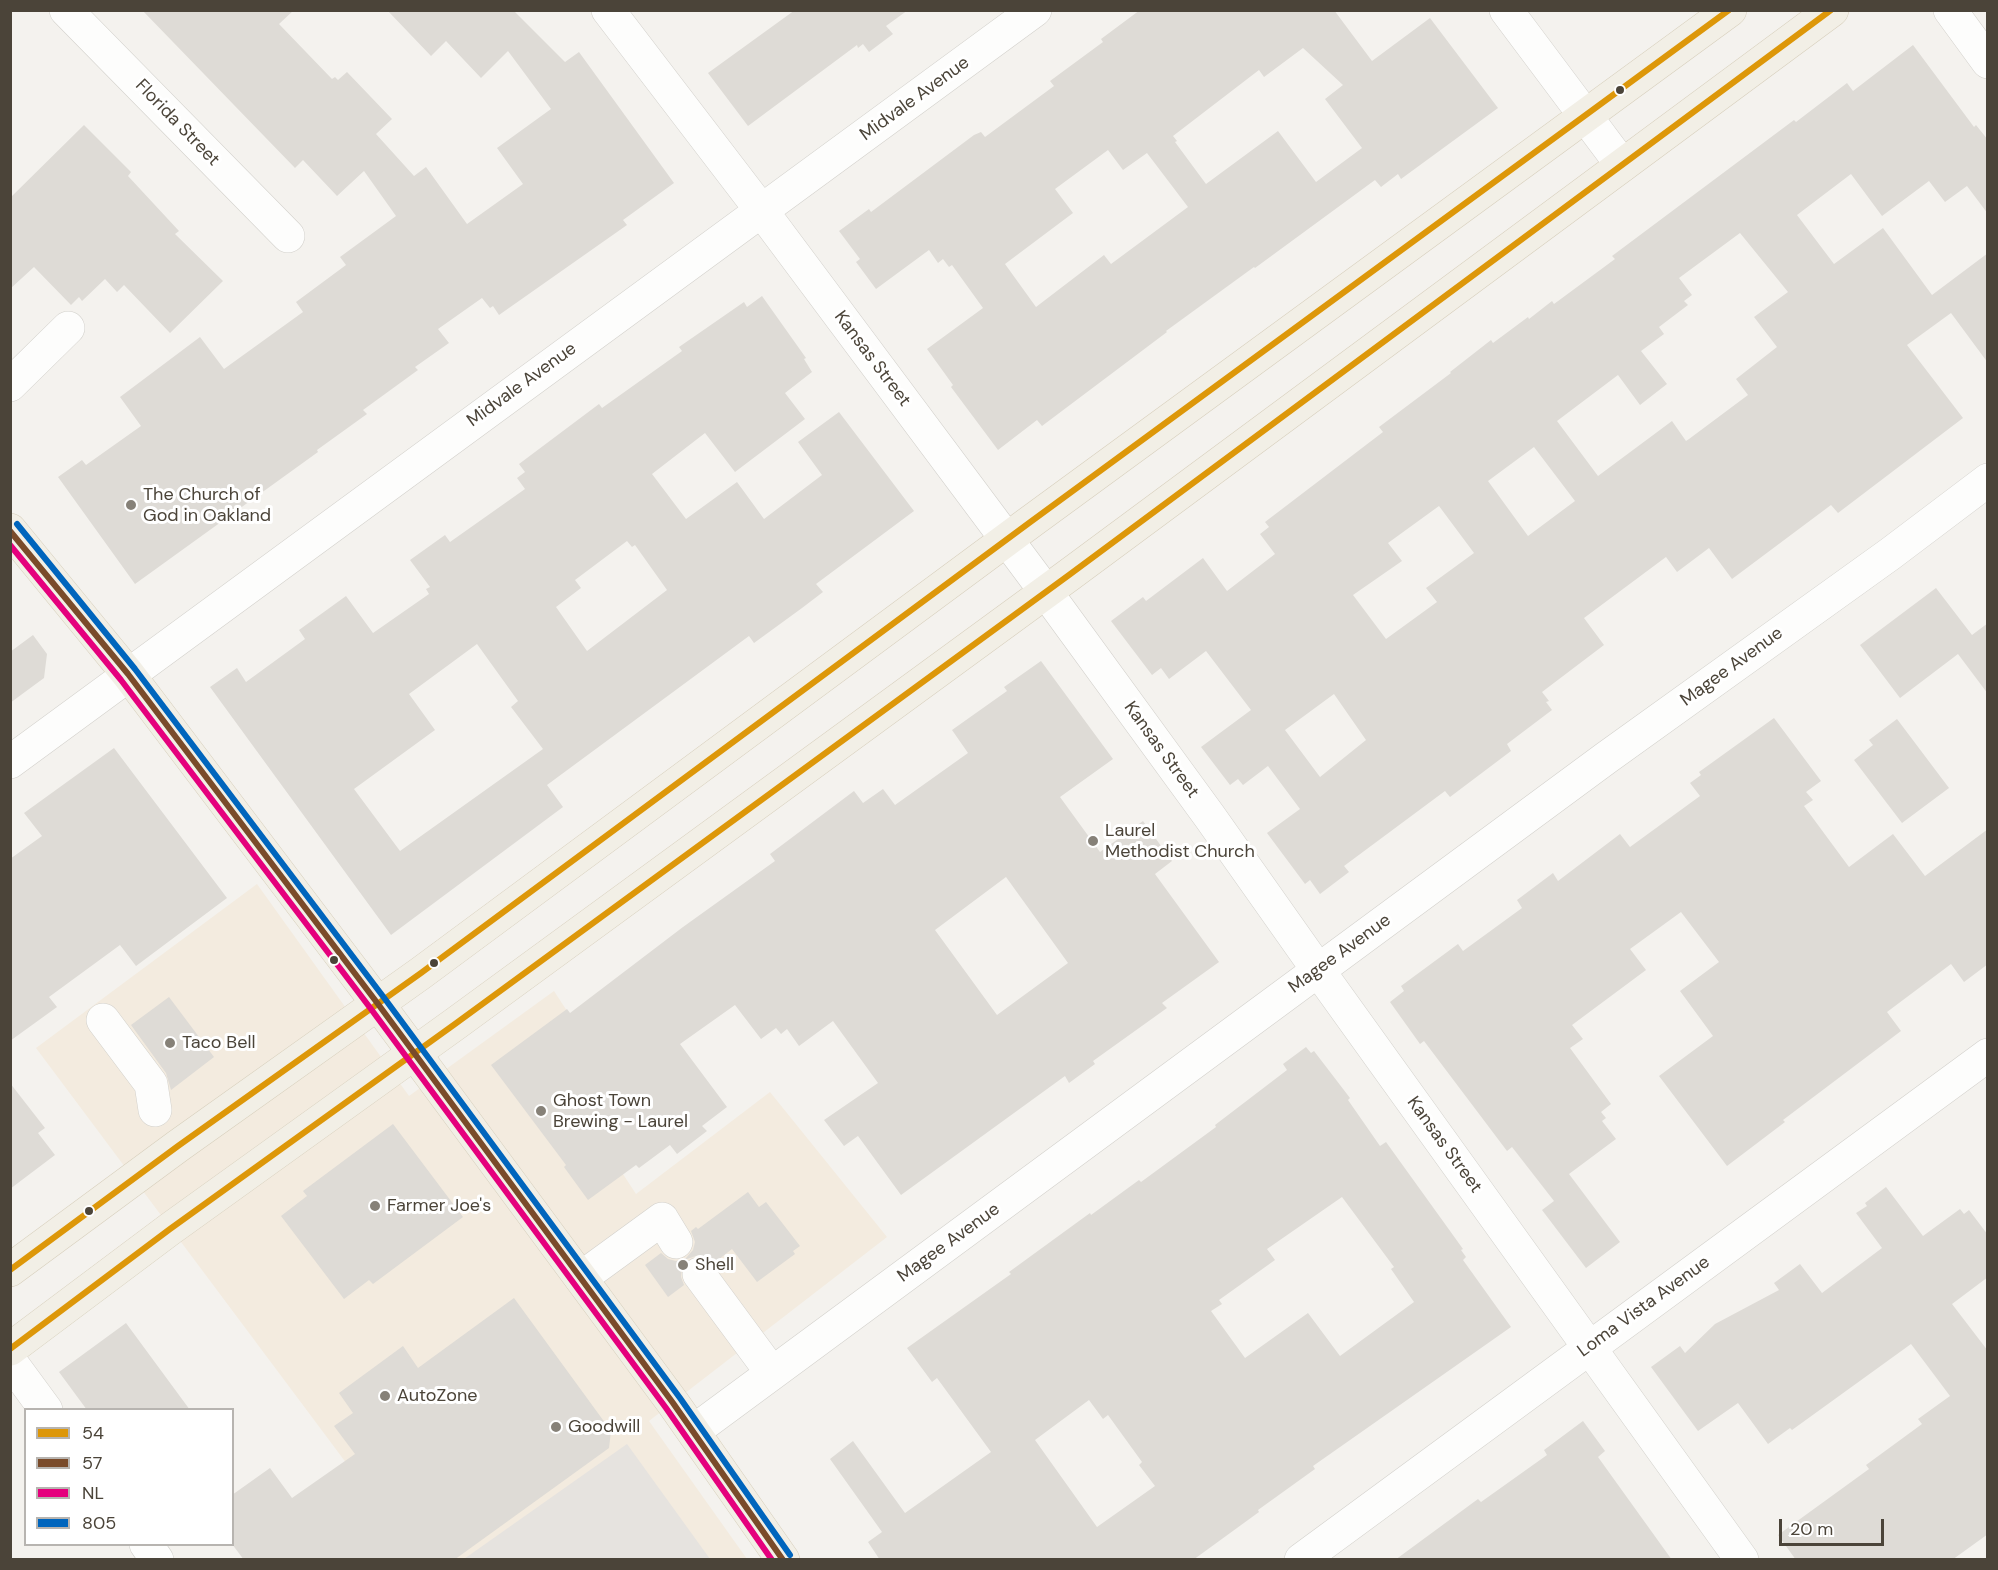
<!DOCTYPE html>
<html>
<head>
<meta charset="utf-8">
<style>
	body { margin:0 }
	#map { position:relative; width:1998px; height:1570px; overflow:hidden; background:#f4f2ee; font-family:"DM Sans",sans-serif }
	canvas { display:block }
	.frame { position:absolute; inset:0; border:12px solid #4b4439; pointer-events:none }
	.legend { position:absolute; left:24px; top:1408px; width:210px; height:138px; box-sizing:border-box; background:#fff; border:2px solid #b7b4b0; margin:0; padding:8px 10px; list-style:none; font-size:18px; color:#4b4439 }
	.legend li { display:flex; align-items:center; gap:12px; height:30px }
	.legend b { width:30px; border:2px solid #b7b4b0 }
	.scale { position:absolute; left:1779px; top:1519px; width:105px; height:27px; box-sizing:border-box; border:3px solid #4b4439; border-top:0; padding-left:8px; font-size:18px; line-height:21px; white-space:nowrap; color:#4b4439; -webkit-text-stroke:4px #fff; paint-order:stroke }
</style>
</head>
<body>
<div id="map">
<canvas width="1998" height="1570"></canvas>
<div class="frame"></div>
<ul class="legend">
<li><b style="height:8px;background:#dd9709"></b>54</li>
<li><b style="height:8px;background:#7a4b2a"></b>57</li>
<li><b style="height:8px;background:#e5007d"></b>NL</li>
<li><b style="height:8px;background:#0065bd"></b>805</li>
</ul>
<div class="scale">20 m</div>
</div>
<script>
const c = document.querySelector('canvas').getContext('2d');
c.lineJoin = 'round';
function fill(path, color) { c.fillStyle = color; c.fill(path, 'evenodd'); }
const poly = rows => new Path2D(rows.map(r => 'M' + r).join(''));
function strokePath(path, color, width, dash) { c.strokeStyle = color; c.lineWidth = width; c.lineCap = dash ? 'butt' : 'round'; c.setLineDash(dash || []); c.stroke(path); }
function write(font, color, halo, rows, align = 'center') {
  c.font = font + ' "DM Sans",sans-serif'; c.lineWidth = 6; c.setLineDash([]); c.textBaseline = 'middle'; c.strokeStyle = halo; c.fillStyle = color; for (const [text, x, y, turn = 0] of rows) {
    c.save(); c.translate(x, y); c.rotate((+turn || 0) * Math.PI / 180); c.textAlign = isNaN(turn) ? turn : align; if (halo) c.strokeText(text, 0, 0); c.fillText(text, 0, 0); c.restore();
  }
}
fill(poly([
	[257,884,409,1096,554,991,618,1089,585,1116,636,1194,770,1092,887,1237,649,1421,747,1559,418,1559,36,1048]
]), '#f3ebdf');
fill(poly([
	[627,1444,710,1559,464,1559]
]), '#e6e3df');
fill(poly([
	[142,10,294,10,279,24,332,79,335,77,338,80,347,72,392,119,376,134,414,176,426,167,467,224,523,184,497,148,551,109,508,51,481,78,446,41,431,56,387,10,513,10,565,62,579,52,674,183,623,220,627,225,499,315,493,306,490,308,482,298,438,329,449,343,415,367,418,370,363,410,367,414,317,450,318,452,135,584,58,477,82,460,86,465,141,426,120,397,200,337,224,369,303,312,296,302,346,265,340,257,396,216,364,171,337,196,303,160,295,168],
	[795,10,908,10,886,26,893,34,869,52,863,44,858,48,857,45,748,126,708,73],
	[1140,10,1334,10,1372,61,1430,18,1498,108,1401,179,1398,174,1381,187,1375,180,1255,268,1254,267,1166,331,1167,332,1042,426,1037,420,998,450,951,387,953,385,927,349,983,308,952,265,949,267,943,259,938,263,929,250,876,289,856,262,860,259,839,231,869,209,871,212,974,135,981,132,985,137,1054,86,1050,81,1103,42,1101,39],
	[1303,48,1343,85,1325,99,1362,148,1316,182,1278,131,1206,184,1175,142,1177,141,1173,136,1259,70,1264,77],
	[1108,150,1123,170,1147,153,1188,207,1111,264,1104,255,1036,307,1005,264,1073,213,1055,189],
	[1913,45,1974,127,1976,125,1988,140,1988,214,1967,186,1945,202,1929,181,1882,216,1851,174,1797,215,1834,264,1883,228,1932,295,1988,253,1988,363,1951,313,1907,345,1963,418,1838,513,1831,505,1732,579,1709,548,1677,572,1666,557,1584,618,1604,645,1542,692,1549,701,1546,702,1552,710,1507,744,1511,751,1450,797,1445,791,1344,866,1349,872,1320,894,1310,880,1305,884,1267,833,1300,809,1268,766,1243,785,1238,779,1230,785,1201,747,1251,710,1206,651,1169,679,1161,668,1152,675,1111,621,1143,597,1146,601,1203,558,1227,591,1275,554,1260,534,1269,527,1265,522,1383,432,1379,427,1451,373,1450,372,1491,340,1493,343,1528,317,1529,319,1552,301,1554,304,1615,259,1612,256,1794,120,1796,122,1847,83,1853,91],
	[1740,233,1788,292,1754,317,1777,347,1736,379,1748,395,1689,439,1686,441,1672,421,1598,476,1557,421,1618,375,1640,405,1667,384,1641,351,1664,334,1659,327,1688,305,1684,301,1692,295,1679,278],
	[1534,447,1575,501,1528,536,1488,481],
	[1439,506,1474,553,1426,588,1437,602,1386,639,1353,595,1402,561,1388,543],
	[1334,694,1366,740,1320,777,1285,730],
	[84,125,131,172,128,176,179,231,175,234,223,281,170,333,124,285,117,292,105,279,82,301,79,297,71,305,34,267,10,289,10,198],
	[762,296,806,358,804,359,812,372,785,393,805,419,735,472,705,433,652,474,686,519,737,482,764,519,822,475,798,442,839,412,914,511,816,584,823,592,802,608,754,643,749,636,547,785,563,807,391,935,210,687,237,668,246,682,305,639,299,630,346,596,373,633,429,594,426,589,430,587,410,560,445,535,450,542,525,489,517,478,525,472,519,464,599,404,602,408,682,351,679,347,744,302,747,307],
	[627,541,632,547,635,545,667,590,587,651,556,607,581,588,575,580],
	[477,644,518,701,511,707,543,749,400,851,354,789,435,730,409,694],
	[1936,588,1972,635,1988,623,1988,694,1958,654,1900,698,1860,645],
	[33,635,47,654,44,678,10,703,10,652],
	[1041,661,1113,759,1060,797,1100,852,1143,821,1172,861,1155,874,1219,962,1162,1003,1167,1008,1093,1061,1095,1064,1069,1083,1065,1076,901,1195,858,1136,844,1146,824,1120,878,1083,833,1021,799,1046,787,1029,781,1034,776,1028,761,1039,735,1005,680,1044,727,1107,702,1126,707,1131,677,1154,670,1145,639,1168,636,1165,588,1200,564,1167,566,1165,491,1065,567,1009,570,1013,683,927,775,861,770,854,854,791,863,803,883,789,895,805,968,753,952,730,1007,691,1004,687],
	[1006,877,1068,963,997,1015,935,930],
	[1774,718,1821,781,1806,792,1813,800,1804,806,1849,867,1893,834,1925,876,1988,829,1988,964,1964,982,1951,964,1887,1012,1901,1031,1783,1120,1785,1122,1727,1166,1659,1076,1713,1036,1680,991,1719,962,1681,912,1630,949,1646,970,1572,1025,1583,1039,1570,1048,1611,1104,1601,1112,1606,1118,1602,1121,1616,1139,1569,1174,1620,1242,1586,1268,1542,1210,1554,1201,1512,1147,1507,1151,1424,1041,1420,1044,1390,1002,1404,991,1401,986,1458,944,1463,951,1522,908,1517,900,1553,873,1558,881,1620,834,1630,847,1700,796,1690,783,1701,775,1699,772],
	[1897,719,1949,788,1902,823,1854,760,1873,745,1869,740],
	[114,748,227,898,136,966,120,945,49,997,57,1007,10,1041,10,859,42,836,24,813],
	[169,997,214,1057,171,1090,166,1073,131,1025],
	[1306,1047,1311,1053,1314,1051,1350,1098,1348,1100,1380,1146,1386,1142,1463,1249,1461,1250,1466,1257,1463,1260,1511,1327,1313,1466,1315,1469,1258,1510,1259,1512,1193,1560,880,1560,868,1542,882,1532,830,1459,853,1441,905,1513,991,1452,937,1378,932,1382,907,1348,1011,1274,1009,1272,1090,1213,1091,1215,1139,1180,1141,1182,1216,1127,1215,1125,1287,1070,1283,1064],
	[1342,1197,1394,1267,1391,1269,1414,1302,1340,1356,1308,1313,1245,1358,1211,1311,1222,1304,1219,1300,1275,1260,1267,1249],
	[1089,1400,1103,1419,1108,1415,1142,1462,1139,1465,1155,1486,1097,1527,1035,1440],
	[10,1083,45,1128,38,1133,55,1155,10,1189],
	[393,1124,463,1217,373,1284,369,1280,344,1299,281,1216,307,1196,303,1191],
	[1886,1187,1923,1236,1960,1209,1964,1214,1969,1210,1988,1235,1988,1277,1952,1304,1988,1351,1988,1534,1952,1560,1796,1560,1778,1535,1869,1469,1866,1465,1922,1424,1918,1419,1950,1396,1911,1344,1792,1430,1790,1428,1768,1444,1738,1403,1698,1431,1651,1367,1680,1346,1685,1353,1715,1324,1779,1290,1774,1283,1800,1264,1822,1293,1882,1248,1856,1213,1867,1206,1865,1203],
	[748,1192,759,1207,766,1202,800,1246,793,1251,795,1254,757,1282,732,1249,714,1263,706,1257,696,1256,687,1259,682,1267,681,1277,684,1285,668,1297,645,1265,661,1253,668,1259,676,1261,686,1258,693,1250,695,1242,691,1231,696,1227,698,1229],
	[514,1298,611,1431,609,1448,454,1560,244,1560,232,1544,232,1495,270,1468,292,1498,355,1454,334,1426,353,1413,339,1393,403,1346,418,1368],
	[126,1323,190,1410,87,1410,59,1372],
	[1583,1421,1605,1451,1598,1457,1672,1560,1395,1560,1478,1499,1481,1502,1547,1455,1544,1450]
]), '#dedbd6');
const minor = poly([
	[66,10,288,236],
	[608,10,761,210,1046,592,1210,817,1318,970,1742,1560],
	[1506,10,1622,165],
	[1950,10,1988,62],
	[10,385,68,328],
	[10,762,1035,10],
	[103,1020,151,1084,155,1110],
	[699,1274,772,1373],
	[581,1278,662,1219,676,1242],
	[10,1361,46,1410],
	[694,1431,1606,758,1890,554,1988,480],
	[146,1544,157,1560],
	[1301,1560,1988,1055]
]);
const major = poly([
	[10,530,128,674,378,1004,673,1403,783,1560],
	[10,1270,178,1146,421,973,1029,523,1730,10],
	[10,1349,170,1229,455,1024,1069,575,1832,10]
]);
strokePath(minor, '#d2d0cb', 34);
strokePath(major, '#d6cebb', 34);
strokePath(minor, '#fdfdfc', 33);
strokePath(major, '#f2efe6', 33);
strokePath(poly([
	[10,1270,178,1146,421,973,1029,523,1729,10],
	[10,1349,170,1229,455,1024,1069,575,1831,10]
]), '#dd9709', 6);
strokePath(poly([
	[10,531,128,674,378,1004,673,1403,783,1560]
]), '#7a4b2a', 6);
strokePath(poly([
	[10,545,121,680,371,1009,666,1408,772,1560]
]), '#e5007d', 6);
strokePath(poly([
	[17,524,135,669,385,999,680,1398,790,1555]
]), '#0065bd', 6);
for (const [x, y, r, color] of [
	[1620,90,5,"#4b4439"],
	[131,505,6,"#868178"],
	[1093,841,6,"#868178"],
	[334,960,5,"#4b4439"],
	[434,963,5,"#4b4439"],
	[170,1043,6,"#868178"],
	[541,1111,6,"#868178"],
	[375,1206,6,"#868178"],
	[89,1211,5,"#4b4439"],
	[683,1265,6,"#868178"],
	[385,1396,6,"#868178"],
	[556,1427,6,"#868178"]
]) { const dot = new Path2D(); dot.arc(x, y, r, 0, 2 * Math.PI); c.fillStyle = color; c.fill(dot); strokePath(dot, '#fff', 2); }
write('18px', '#4b4439', '#fff', [
	["Midvale Avenue",915,99,-36],
	["Florida Street",177,123,46],
	["Kansas Street",872,359,53],
	["Midvale Avenue",522,385,-36],
	["Magee Avenue",1732,667,-36],
	["Kansas Street",1161,750,54],
	["Magee Avenue",1340,954,-36],
	["Kansas Street",1444,1145,54],
	["Magee Avenue",949,1243,-36],
	["Loma Vista Avenue",1644,1307,-36]
]);
write('18px', '#4b4439', '#fff', [
	["The Church of",143,495],
	["God in Oakland",143,516],
	["Laurel",1105,831],
	["Methodist Church",1105,852],
	["Taco Bell",182,1043],
	["Ghost Town",553,1101],
	["Brewing - Laurel",553,1122],
	["Farmer Joe's",387,1206],
	["Shell",695,1265],
	["AutoZone",397,1396],
	["Goodwill",568,1427]
], 'left');
</script>
</body>
</html>
